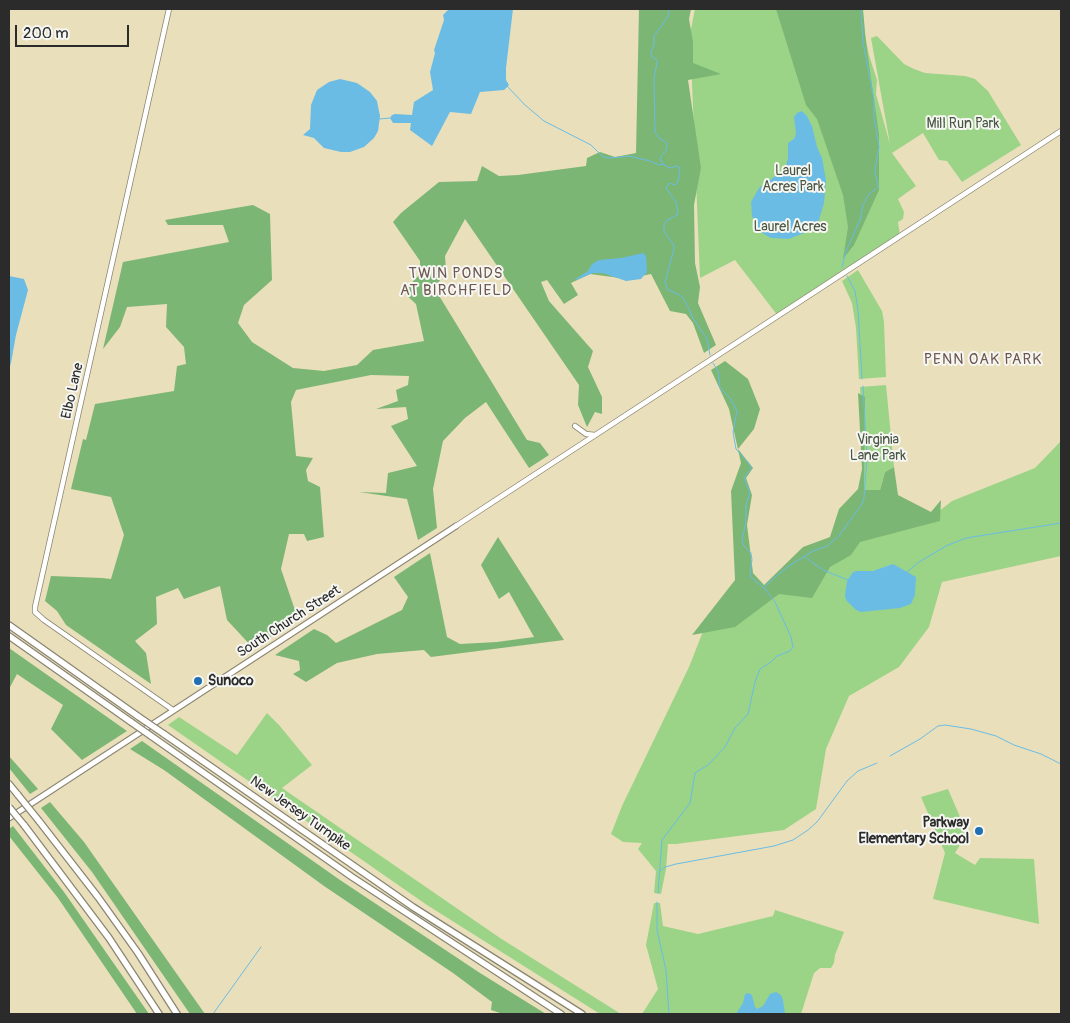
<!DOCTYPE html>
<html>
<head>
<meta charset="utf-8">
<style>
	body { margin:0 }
	#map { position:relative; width:1070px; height:1023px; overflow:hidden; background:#eadfbb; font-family:Pangolin,sans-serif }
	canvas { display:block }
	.frame { position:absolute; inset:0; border:10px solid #2b2b2b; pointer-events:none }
	.scale { position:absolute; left:15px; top:25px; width:114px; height:22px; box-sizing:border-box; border:2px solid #2b2b2b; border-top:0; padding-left:6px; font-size:15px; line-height:18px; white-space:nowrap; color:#2b2b2b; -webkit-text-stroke:4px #f6f6f2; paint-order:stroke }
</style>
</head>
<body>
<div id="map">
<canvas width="1070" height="1023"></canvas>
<div class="frame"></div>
<div class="scale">200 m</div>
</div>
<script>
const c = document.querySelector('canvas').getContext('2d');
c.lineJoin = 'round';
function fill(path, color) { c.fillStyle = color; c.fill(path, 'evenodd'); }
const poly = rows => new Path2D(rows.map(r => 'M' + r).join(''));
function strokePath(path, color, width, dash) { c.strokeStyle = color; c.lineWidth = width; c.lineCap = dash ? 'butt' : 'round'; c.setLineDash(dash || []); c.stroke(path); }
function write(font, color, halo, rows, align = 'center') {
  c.font = font + ' Pangolin,sans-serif'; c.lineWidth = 4; c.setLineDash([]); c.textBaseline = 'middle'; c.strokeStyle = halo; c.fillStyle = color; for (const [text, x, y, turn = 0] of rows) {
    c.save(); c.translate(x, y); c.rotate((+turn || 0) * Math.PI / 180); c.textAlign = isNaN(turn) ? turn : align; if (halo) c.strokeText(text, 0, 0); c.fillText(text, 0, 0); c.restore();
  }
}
fill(poly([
	[695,9,860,9,869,55,877,80,876,94,890,144,871,38,877,36,904,64,914,69,925,73,965,76,975,79,988,91,1021,145,962,182,947,161,939,160,923,133,892,153,916,186,898,199,904,212,903,219,898,222,900,236,778,316,735,260,700,278,690,34],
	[858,270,882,311,884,322,886,377,859,379,856,328,852,303,842,281],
	[886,385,894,467,885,472,880,490,864,490,864,465,860,387],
	[1061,441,1061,556,942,582,929,627,899,667,849,696,826,749,816,809,784,830,676,844,668,844,666,869,661,894,654,893,656,871,638,849,642,843,623,842,611,834,622,806,689,667,709,616,860,541,920,526,952,501,1035,468],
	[267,713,279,725,312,765,282,788,500,938,621,1014,600,1014,427,905,168,725,179,717,237,755],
	[948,789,967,833,955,853,975,865,980,858,1034,859,1039,924,933,899,945,853,921,797],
	[654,903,660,903,663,926,698,934,773,916,775,910,844,932,835,955,834,963,831,968,820,968,814,973,801,1014,642,1014,658,989,646,945]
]), '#9bd487');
fill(poly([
	[639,9,691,9,689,19,693,42,693,63,721,74,688,80,701,168,694,205,695,263,700,287,698,303,716,345,704,353,693,323,686,314,670,311,651,274,627,279,590,274,571,283,578,295,564,304,547,280,541,282,549,301,593,351,588,367,602,397,602,414,595,412,587,427,578,405,579,385,465,219,445,256,446,269,435,289,527,440,540,443,549,455,529,468,486,402,465,418,443,441,433,489,437,528,418,540,407,499,359,492,386,493,388,473,417,466,391,426,408,419,406,407,376,409,398,401,396,390,408,385,409,376,371,375,296,390,291,402,296,456,313,458,306,470,308,481,320,487,324,537,307,541,304,534,289,534,281,569,298,619,253,648,227,620,220,586,184,599,178,588,156,597,157,624,135,641,146,653,151,684,66,625,57,611,45,601,51,576,102,578,111,579,124,535,111,497,71,489,83,439,86,440,95,404,174,391,177,366,186,364,184,347,166,327,167,304,127,307,120,327,103,349,123,262,229,242,223,225,168,225,165,220,253,205,270,214,272,280,244,305,238,323,252,342,293,368,324,371,357,365,373,350,424,341,416,304,403,292,420,274,420,261,393,222,401,213,439,182,477,181,482,166,499,176,518,175,586,166,587,158,600,152,615,157,636,153],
	[776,9,863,9,866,43,879,135,879,190,854,245,843,259,848,227,843,195,817,119,806,105],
	[725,361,748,379,760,409,754,429,738,449,753,468,746,478,752,495,747,525,753,573,764,585,803,547,830,537,839,509,858,489,862,469,858,393,865,397,864,490,880,490,885,472,894,467,898,495,931,512,941,500,940,521,860,542,851,555,830,567,812,598,779,594,735,627,692,635,735,580,731,491,741,463,729,409,711,370],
	[498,537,564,640,431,657,424,650,377,654,337,663,306,682,293,674,300,670,299,661,275,655,314,629,327,635,336,643,402,610,408,597,394,577,430,553,447,637,460,644,497,642,534,637,509,592,499,599,481,565],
	[9,648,127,731,82,760,51,729,63,705,17,674,9,689],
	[142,741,340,880,480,973,546,1014,503,1014,491,1010,492,1002,453,973,324,886,164,770,130,749],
	[9,756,38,789,30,794,9,768],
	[50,802,84,842,205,1014,190,1014,92,872,41,808],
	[13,826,64,892,149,1014,137,1014,58,898,9,836,9,829]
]), '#7cb674');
fill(poly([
	[449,9,513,9,506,68,506,80,509,85,504,90,480,92,471,114,450,112,432,146,410,130,411,123,393,123,390,118,392,115,395,114,412,115,414,102,433,90,430,72,435,53,434,50,444,20,443,15],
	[340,79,357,83,370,92,377,101,380,116,378,131,374,138,364,147,350,152,341,152,324,148,314,138,303,135,310,129,311,105,317,90,329,82],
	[802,111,807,116,812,126,817,147,822,158,826,180,824,203,819,220,804,233,789,239,771,238,762,233,757,227,752,216,751,202,759,188,785,169,788,158,788,143,794,139,796,134,794,117,797,113],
	[643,253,646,256,647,272,641,279,626,281,603,273,593,273,579,279,574,280,588,271,592,264,599,260,621,258],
	[9,276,24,279,28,290,16,335,11,363,9,369],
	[893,564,916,577,915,595,911,604,900,608,861,612,856,610,846,600,845,595,847,581,853,572,857,571,873,571],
	[776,992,781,995,783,1000,785,1014,736,1014,743,1003,745,994,748,993,752,995,755,1007,757,1009,763,1006,770,994]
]), '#6abce5');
strokePath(poly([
	[669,9,668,17,654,36,654,45,651,52,652,57,656,59,657,63,654,78,655,132,658,137,666,142,667,146,666,151,661,156,660,159,663,164,670,168,678,166,680,168,678,182,675,185,670,183,666,188,676,202,678,212,677,215,666,221,664,225,664,231,673,244,674,249,665,282,667,289,681,296,684,299,694,320,707,339,710,355],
	[507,86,525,105,544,121,591,145,603,157,610,158,629,156,650,161,659,165,663,164],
	[379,119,390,118],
	[842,267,846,251,860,220,863,205,869,194,878,187,875,170,879,147,874,117,874,100,863,42,861,9],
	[847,276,855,291,858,310,862,379],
	[805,557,823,570,848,580],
	[907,572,919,562,946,546,966,538,1061,523],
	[764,587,786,568,813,551,827,546,839,536,862,504,864,498,867,458,863,386],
	[890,756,920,739,938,726,945,725,971,729,996,736,1014,745,1041,754,1061,764],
	[660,871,665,867,676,864,774,846,793,840,808,830,817,822,847,781,858,771,877,763],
	[658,893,662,840,690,803,695,773,708,765,725,747,735,728,748,714,755,682,760,669,771,662,777,656,790,651,793,647,791,637,775,602,766,590,751,577,750,572,752,560,751,553,744,546,742,540,746,521,746,504,750,494,744,477,750,470,751,466,736,449,733,432,737,411,730,398,720,388,718,371,713,363],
	[657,902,657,930,666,970,669,1014],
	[213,1014,261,947]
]), '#6abce5', 1);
const secondary = poly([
	[169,9,35,607,35,612,44,620,173,710],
	[575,426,586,434,595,435],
	[456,526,1061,131]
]);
const primary = poly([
	[9,818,456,526]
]);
const highway = poly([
	[9,625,139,717],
	[9,636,131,722],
	[164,734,413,907,582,1014],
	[151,736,352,877,561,1014],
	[9,784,18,795],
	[39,821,98,897,138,953,177,1014],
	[24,825,109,938,159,1014]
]);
strokePath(secondary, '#8a8573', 6);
strokePath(primary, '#8a8573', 7);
strokePath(highway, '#8a8573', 8);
strokePath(secondary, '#fff', 4.5);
strokePath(primary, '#fff', 5);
strokePath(highway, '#fff', 5.5);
const highwayBridge = poly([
	[139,717,164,734],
	[131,722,151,736],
	[18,795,39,821],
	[9,807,24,825]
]);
strokePath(highwayBridge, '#8a8573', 8, []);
strokePath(highwayBridge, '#fff', 5.5);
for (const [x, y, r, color] of [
	[198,681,5,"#1f6fb2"],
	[979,831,5,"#1f6fb2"]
]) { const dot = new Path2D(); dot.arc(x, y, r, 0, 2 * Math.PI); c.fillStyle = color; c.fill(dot); strokePath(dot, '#f6f6f2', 2); }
write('14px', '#475542', '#f6f6f2', [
	["Mill Run Park",963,124],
	["Laurel",793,171],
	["Acres Park",793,187],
	["Laurel Acres",790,227],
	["Virginia",878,440],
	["Lane Park",878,456]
]);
write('14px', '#2b2b2b', '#f6f6f2', [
	["Elbo Lane",73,391,-77],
	["South Church Street",289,622,-33],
	["New Jersey Turnpike",300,814,35]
]);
write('bold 14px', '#2b2b2b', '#f6f6f2', [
	["Sunoco",208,681],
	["Parkway",969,823,"right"],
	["Elementary School",969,839,"right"]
], 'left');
c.letterSpacing = '1px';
write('15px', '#6e574f', '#f6f6f2', [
	["TWIN PONDS",456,274],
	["AT BIRCHFIELD",456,291],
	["PENN OAK PARK",983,360]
]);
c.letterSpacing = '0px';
</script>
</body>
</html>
